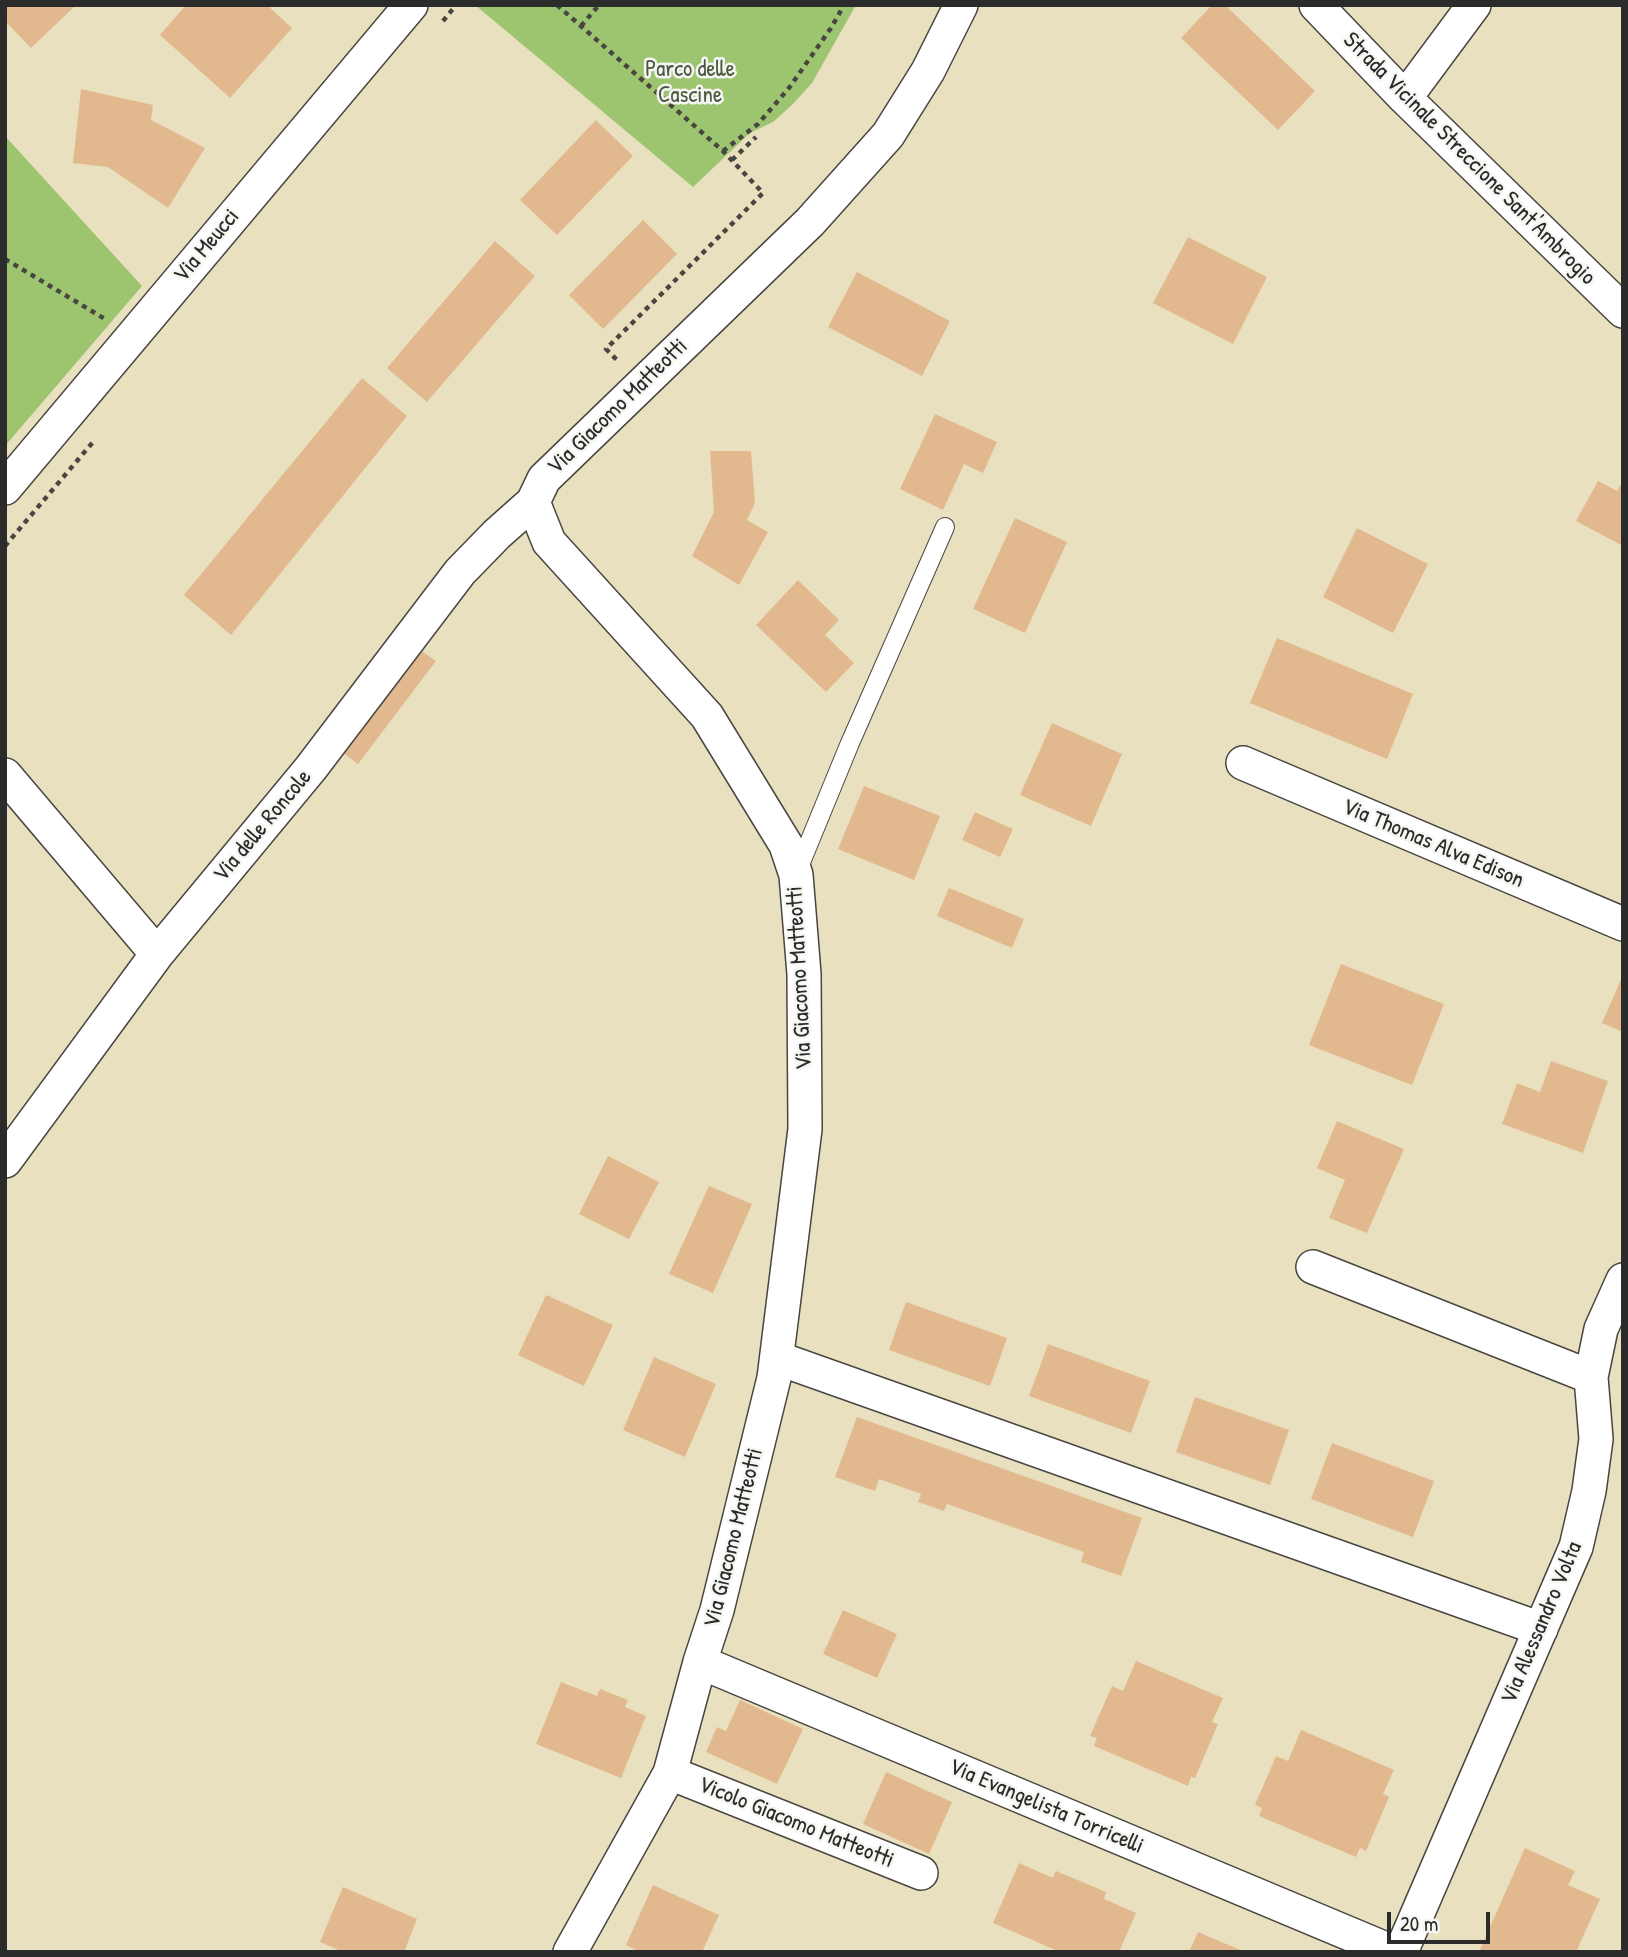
<!DOCTYPE html>
<html>
<head>
<meta charset="utf-8">
<style>
	body { margin:0 }
	#map { position:relative; width:1628px; height:1957px; overflow:hidden; background:#e9e0bf; font-family:"Patrick Hand",sans-serif }
	canvas { display:block }
	.frame { position:absolute; inset:0; border:7px solid #2b2b2b; pointer-events:none }
	.scale { position:absolute; left:1387px; top:1912px; width:103px; height:32px; box-sizing:border-box; border:4px solid #2b2b2b; border-top:0; padding-left:9px; font-size:21px; line-height:24px; white-space:nowrap; color:#2b2b2b; -webkit-text-stroke:5px #f6f6f2; paint-order:stroke }
</style>
</head>
<body>
<div id="map">
<canvas width="1628" height="1957"></canvas>
<div class="frame"></div>
<div class="scale">20 m</div>
</div>
<script>
const c = document.querySelector('canvas').getContext('2d');
c.lineJoin = 'round';
function fill(path, color) { c.fillStyle = color; c.fill(path, 'evenodd'); }
const poly = rows => new Path2D(rows.map(r => 'M' + r).join(''));
function strokePath(path, color, width, dash) { c.strokeStyle = color; c.lineWidth = width; c.lineCap = dash ? 'butt' : 'round'; c.setLineDash(dash || []); c.stroke(path); }
function write(font, color, halo, rows, align = 'center') {
  c.font = font + ' "Patrick Hand",sans-serif'; c.lineWidth = 5; c.setLineDash([]); c.textBaseline = 'middle'; c.strokeStyle = halo; c.fillStyle = color; for (const [text, x, y, turn = 0] of rows) {
    c.save(); c.translate(x, y); c.rotate((+turn || 0) * Math.PI / 180); c.textAlign = isNaN(turn) ? turn : align; if (halo) c.strokeText(text, 0, 0); c.fillText(text, 0, 0); c.restore();
  }
}
fill(poly([
	[475,5,856,5,812,83,793,104,773,122,750,133,693,187],
	[5,136,142,286,5,446]
]), '#9dc570');
fill(poly([
	[5,5,76,5,31,48,5,21],
	[186,5,267,5,292,28,230,98,160,35],
	[1212,5,1225,5,1315,91,1278,130,1181,38],
	[81,89,153,105,151,120,205,148,168,208,108,167,73,163],
	[596,120,633,156,557,235,520,200],
	[643,220,677,254,603,329,569,295],
	[1188,237,1267,277,1233,344,1153,303],
	[495,241,535,276,427,402,387,368],
	[857,272,950,321,922,376,828,327],
	[362,378,407,416,231,635,184,595],
	[935,414,997,442,983,473,964,464,943,510,900,489],
	[710,451,751,451,755,503,747,520,768,532,739,585,692,556,714,512],
	[1598,481,1617,491,1623,481,1623,546,1576,521],
	[1015,518,1067,542,1025,633,973,609],
	[1357,528,1428,564,1393,633,1323,597],
	[798,580,839,620,825,635,854,663,826,692,756,625],
	[1277,638,1413,694,1387,759,1250,703],
	[416,647,436,661,358,764,338,749],
	[1052,723,1122,754,1091,826,1020,795],
	[864,786,940,816,914,880,838,849],
	[975,812,1013,829,1000,857,962,840],
	[949,888,1024,919,1012,948,937,916],
	[1341,964,1444,1004,1412,1085,1309,1045],
	[1623,975,1623,1032,1602,1023],
	[1551,1061,1608,1081,1583,1153,1502,1124,1517,1083,1540,1092],
	[1337,1121,1404,1149,1367,1233,1329,1218,1345,1180,1317,1168],
	[608,1156,659,1182,629,1239,579,1214],
	[709,1186,752,1204,713,1293,669,1274],
	[546,1295,613,1325,584,1386,518,1355],
	[906,1302,1007,1338,990,1386,889,1350],
	[1048,1344,1150,1381,1131,1433,1029,1396],
	[654,1357,716,1384,685,1457,623,1430],
	[1195,1397,1289,1430,1270,1485,1176,1452],
	[857,1417,1142,1518,1121,1576,1081,1562,1084,1552,947,1504,944,1511,918,1502,921,1494,879,1479,875,1491,835,1477],
	[1332,1443,1434,1481,1413,1537,1311,1499],
	[843,1610,897,1634,877,1678,823,1654],
	[1136,1661,1223,1698,1212,1722,1218,1724,1195,1778,1191,1777,1188,1786,1094,1746,1097,1738,1090,1736,1112,1686,1123,1691],
	[561,1682,597,1696,600,1689,628,1700,625,1707,646,1716,621,1778,536,1744],
	[740,1700,803,1729,777,1784,706,1752,717,1727,726,1731],
	[1301,1730,1394,1770,1383,1794,1389,1797,1366,1851,1360,1848,1356,1857,1259,1816,1262,1808,1255,1805,1276,1756,1288,1761],
	[886,1772,952,1802,929,1854,863,1824],
	[1525,1848,1575,1871,1568,1885,1600,1899,1576,1952,1479,1952],
	[1019,1863,1053,1878,1056,1871,1106,1892,1104,1899,1136,1913,1119,1952,1060,1952,993,1923],
	[653,1885,719,1915,702,1952,640,1952,626,1945],
	[343,1887,417,1919,404,1952,343,1952,320,1942],
	[1198,1932,1245,1952,1189,1952]
]), '#e2b98f');
const lane = poly([
	[797,872,850,743,945,527]
]);
const street = poly([
	[1316,5,1405,98,1623,311],
	[1405,98,1474,5],
	[5,488,411,5],
	[533,502,549,542,707,716,786,845,796,875,804,974,805,1129,774,1378,717,1610,700,1662,670,1773,570,1952],
	[1243,763,1623,924],
	[5,775,157,954],
	[5,1161,157,954,311,768,460,572,497,534,533,502,544,479,810,222,888,135,928,71,961,5],
	[1313,1267,1591,1377],
	[777,1358,1541,1629],
	[700,1662,1393,1952],
	[670,1773,921,1873],
	[1401,1952,1576,1547,1589,1491,1596,1439,1591,1377,1601,1329,1623,1280]
]);
strokePath(lane, '#484641', 20);
strokePath(street, '#484641', 36);
strokePath(poly([
	[557,5,723,151,763,193,606,349,619,362],
	[443,21,456,5],
	[581,26,599,5],
	[723,151,758,124,789,88,831,28,844,5],
	[732,160,756,137],
	[5,259,105,319],
	[5,546,93,442]
]), '#484641', 4.5, [5, 5]);
strokePath(lane, '#fff', 18);
strokePath(street, '#fff', 33);
write('23px', '#4d5940', '#f6f6f2', [
	["Parco delle",690,70],
	["Cascine",690,96]
]);
write('23px', '#2b2b2b', '#f6f6f2', [
	["Strada Vicinale Streccione Sant'Ambrogio",1469,159,45],
	["Via Meucci",207,246,-50],
	["Via Giacomo Matteotti",618,407,-44],
	["Via delle Roncole",263,826,-50],
	["Via Thomas Alva Edison",1433,844,23],
	["Via Giacomo Matteotti",800,978,-93],
	["Via Giacomo Matteotti",734,1538,-76],
	["Via Alessandro Volta",1542,1623,-67],
	["Via Evangelista Torricelli",1046,1807,23],
	["Vicolo Giacomo Matteotti",796,1823,22]
]);
</script>
</body>
</html>
